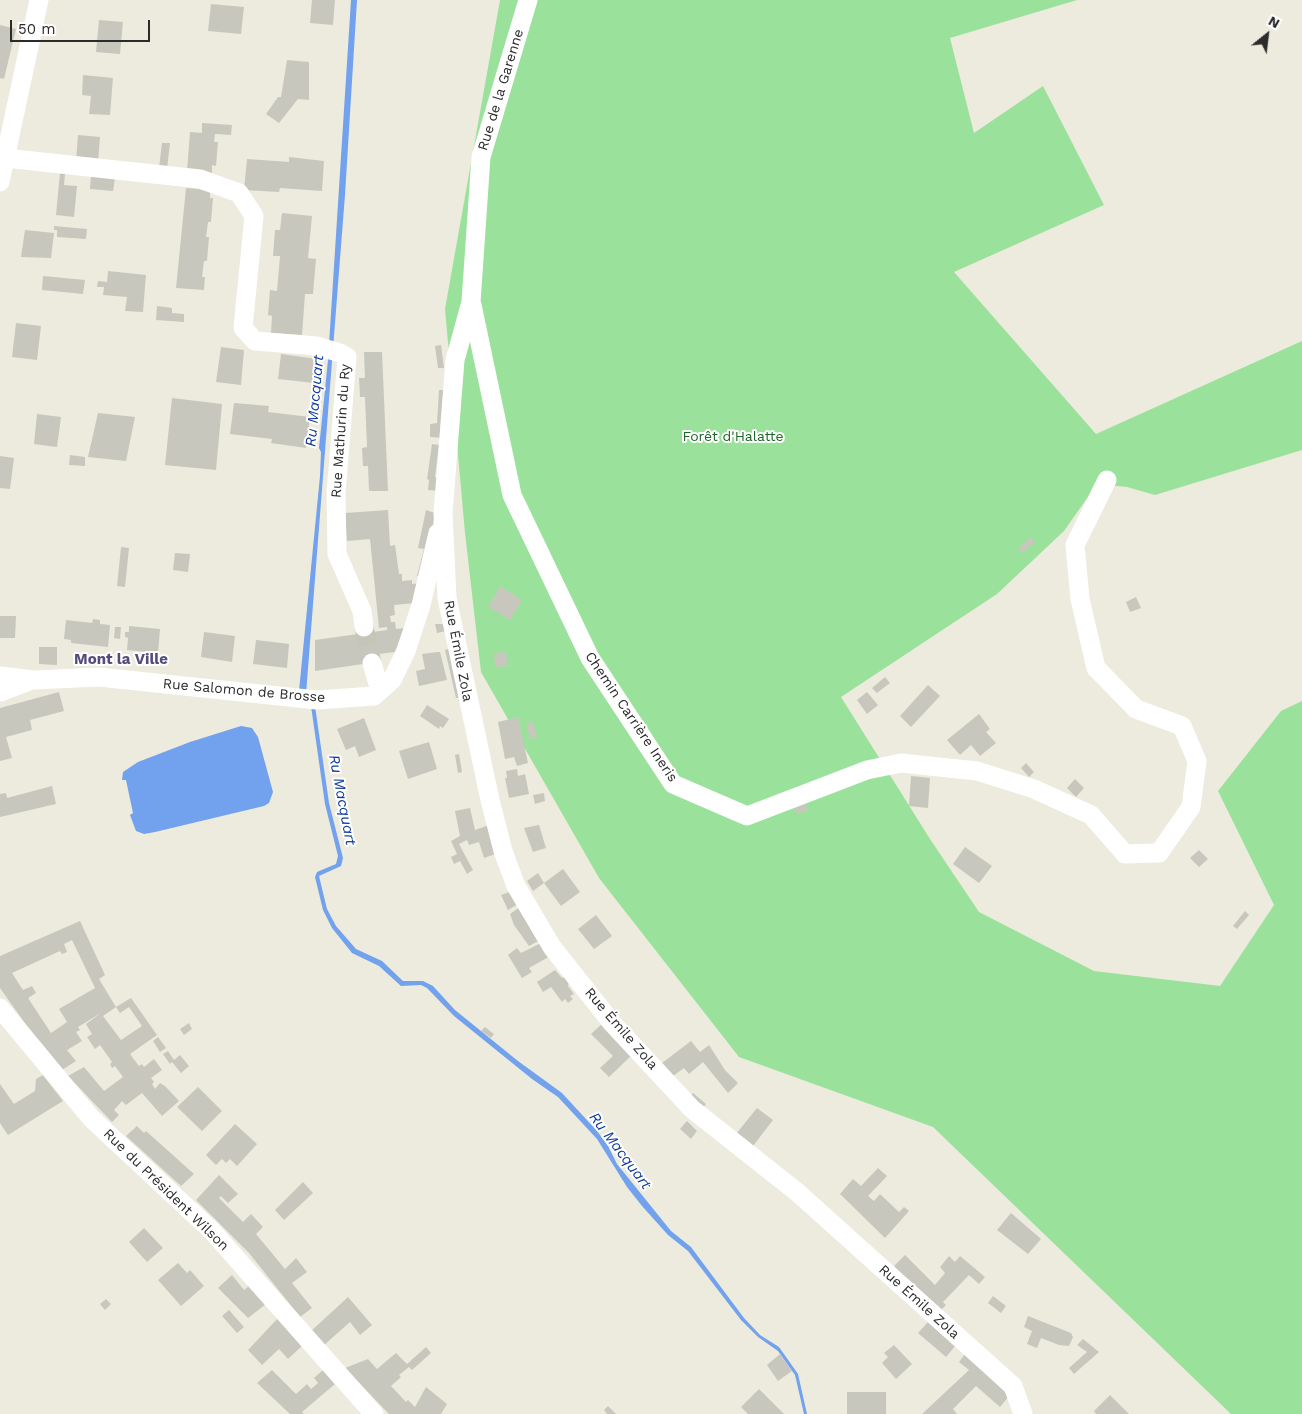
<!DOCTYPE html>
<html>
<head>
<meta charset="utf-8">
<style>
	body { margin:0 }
	#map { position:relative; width:1302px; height:1414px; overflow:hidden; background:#ecebdd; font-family:"Work Sans",sans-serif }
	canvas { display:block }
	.north { position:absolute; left:1242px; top:10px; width:50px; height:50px; -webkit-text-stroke:4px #fff; paint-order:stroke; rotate:29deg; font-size:14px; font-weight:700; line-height:20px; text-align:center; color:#2b2b2b }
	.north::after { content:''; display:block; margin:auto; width:18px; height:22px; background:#2b2b2b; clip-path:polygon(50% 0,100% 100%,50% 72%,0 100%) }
	.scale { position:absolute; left:10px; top:20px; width:140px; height:22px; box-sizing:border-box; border:2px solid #2b2b2b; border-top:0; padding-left:6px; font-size:15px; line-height:18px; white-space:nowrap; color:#2b2b2b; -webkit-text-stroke:4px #fff; paint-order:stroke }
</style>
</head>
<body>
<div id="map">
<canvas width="1302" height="1414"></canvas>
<div class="north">N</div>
<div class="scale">50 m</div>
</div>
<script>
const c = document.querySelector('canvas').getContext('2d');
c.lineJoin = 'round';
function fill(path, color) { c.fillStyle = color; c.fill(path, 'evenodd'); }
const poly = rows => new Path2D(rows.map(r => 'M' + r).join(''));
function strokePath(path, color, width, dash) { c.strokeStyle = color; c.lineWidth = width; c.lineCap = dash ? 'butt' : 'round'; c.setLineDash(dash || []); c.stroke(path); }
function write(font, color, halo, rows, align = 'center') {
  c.font = font + ' "Work Sans",sans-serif'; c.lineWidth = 4; c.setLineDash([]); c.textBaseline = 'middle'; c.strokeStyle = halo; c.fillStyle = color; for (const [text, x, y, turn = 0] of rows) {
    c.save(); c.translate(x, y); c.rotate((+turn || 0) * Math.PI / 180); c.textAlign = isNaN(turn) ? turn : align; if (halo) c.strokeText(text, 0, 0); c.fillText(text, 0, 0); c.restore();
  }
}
fill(poly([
	[500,0,1077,0,950,38,974,133,1043,86,1104,205,954,272,1096,434,1302,341,1302,450,1155,495,1127,487,1097,484,1064,531,997,594,841,697,930,839,979,912,1094,971,1220,986,1274,905,1218,791,1281,711,1302,701,1302,1414,1231,1414,933,1127,739,1057,599,878,481,672,465,533,445,309]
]), '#9ae29b');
fill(poly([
	[351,0,357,0,345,195,306,694,299,691,320,476,321,452,319,448,328,360],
	[311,706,315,706,329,803,343,858,341,866,319,876,327,909,336,926,356,949,382,961,403,981,423,981,433,986,455,1010,518,1061,562,1093,597,1131,608,1146,617,1164,671,1231,691,1247,744,1318,760,1335,779,1347,798,1374,807,1414,804,1414,795,1375,778,1351,758,1337,741,1320,688,1251,668,1235,642,1206,627,1187,597,1139,558,1097,532,1079,454,1016,427,988,421,985,401,986,379,966,352,953,332,928,323,910,315,877,317,872,336,864,338,856,325,804],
	[241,726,252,728,258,737,273,792,269,803,264,806,155,832,144,834,136,831,130,815,133,813,126,780,122,780,123,772,138,762,190,742]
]), '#72a1ed');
fill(poly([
	[312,0,335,0,333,25,310,23],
	[211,4,244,7,241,34,208,31],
	[99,20,123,22,120,54,96,52],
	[0,25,16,29,4,79,0,78],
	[287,60,309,62,309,100,298,99,279,123,266,114,278,97,281,97],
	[83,75,113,78,110,115,89,114,91,96,82,95],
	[202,123,232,125,231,135,215,134,214,142,218,142,216,166,212,165,212,173,187,171,190,132,202,133],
	[78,135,100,137,98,163,76,161],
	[162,143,170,143,167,169,159,168],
	[289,157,324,161,322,191,280,188,279,192,244,190,247,159,289,162],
	[60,173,65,174,64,185,77,186,74,217,56,215],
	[91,176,115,178,113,191,90,189],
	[186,188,210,190,210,198,213,198,211,222,208,222,206,237,209,237,207,261,204,261,202,277,205,277,204,290,176,288],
	[282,213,312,216,308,258,316,259,313,294,305,294,302,335,271,333,272,316,268,315,270,290,277,291,280,256,273,256,275,230,280,230],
	[54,226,87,229,86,239,57,237,57,230,54,230],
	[25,230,54,233,51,258,21,257],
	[108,271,146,275,143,312,125,311,127,297,103,295,104,287,97,287,98,281,107,282],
	[43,276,85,280,83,294,42,290],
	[157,306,172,308,172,313,184,314,184,322,156,320],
	[16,323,41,326,37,360,12,357],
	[441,345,444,368,438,368,435,346],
	[221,347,244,350,241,385,216,382],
	[364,352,382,352,388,491,369,491,368,466,363,466,362,448,367,447,365,397,360,397,359,378,365,378],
	[281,354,317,359,314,383,278,379],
	[439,390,445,390,444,438,430,437,430,424,437,423],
	[172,398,222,404,216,470,165,465],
	[234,403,269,406,268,412,310,417,306,448,271,443,272,439,230,434],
	[98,413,135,417,126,461,88,457],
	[37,414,61,417,57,447,34,444],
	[432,444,439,445,435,477,442,478,440,491,428,490,429,480,427,479],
	[70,455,85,457,85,466,69,465],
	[0,456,14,458,10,489,0,488],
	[388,510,390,546,395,545,399,574,402,574,402,581,412,580,412,584,422,583,415,603,394,605,395,615,390,616,391,622,395,622,396,629,404,628,395,652,362,656,363,664,315,671,315,640,387,630,387,627,379,628,370,539,347,541,345,513],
	[426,510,435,513,423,577,417,576,424,549,418,548],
	[1030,537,1035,542,1023,553,1018,549],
	[121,547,129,548,125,587,117,586],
	[175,553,190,554,188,572,173,570],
	[500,586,522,600,510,620,488,607],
	[1136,597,1141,608,1130,612,1126,602],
	[0,616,16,616,15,638,0,638],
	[93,619,100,620,100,624,110,625,108,647,71,643,71,640,64,639,66,620,92,623],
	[435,624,445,624,446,631,437,633],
	[129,626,160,629,158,653,127,650,128,638,125,637,125,632,129,632],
	[115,627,121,627,120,639,114,638],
	[204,632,235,636,232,662,201,657],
	[256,640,289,644,287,668,253,664],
	[39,647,57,647,57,665,39,664],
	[451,648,463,697,456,698,445,650],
	[437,652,440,652,447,680,419,686,416,671,425,669,422,654],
	[506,652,508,666,495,667,494,653],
	[885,677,890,683,877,693,872,688],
	[928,685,940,696,911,727,900,716],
	[59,692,64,711,30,720,32,730,6,737,12,758,0,761,0,708],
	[867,692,878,705,867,714,857,700],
	[427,705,449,719,443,728,440,726,439,729,420,716],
	[979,714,990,729,986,732,996,743,980,756,971,745,960,755,947,740],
	[518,717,528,763,517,766,514,757,505,759,498,722],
	[364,718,376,750,359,757,355,746,346,750,337,729],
	[533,722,537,737,530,739,526,723],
	[429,742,437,769,408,779,399,751],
	[459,754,462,772,458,773,455,755],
	[1026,763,1034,772,1029,777,1021,768],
	[517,769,518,776,525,774,529,794,509,798,505,778,507,778,506,771],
	[911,776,930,778,928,808,909,806],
	[1075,779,1084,788,1076,797,1067,788],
	[52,786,56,804,0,817,0,794,6,793,7,798],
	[544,793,545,801,535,804,533,795],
	[805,802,808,810,797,814,794,807],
	[470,808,475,830,492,824,498,853,484,858,479,842,469,845,467,840,459,844,473,870,467,874,460,861,454,864,451,857,457,854,451,841,460,836,455,811],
	[539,825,546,848,533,852,524,828],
	[965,847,992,866,979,883,953,864],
	[1199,850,1208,859,1199,867,1190,858],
	[563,869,580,892,561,906,544,883],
	[538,873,544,883,533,891,527,881],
	[512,891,518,904,508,910,501,895],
	[520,907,542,939,529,946,514,925,510,914],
	[1245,911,1249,915,1237,929,1233,926],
	[596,915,612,936,594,949,578,929],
	[80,921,105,975,99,979,116,1007,103,1016,121,1040,142,1026,129,1007,120,1013,116,1007,131,998,157,1035,130,1054,139,1066,142,1064,144,1067,154,1059,162,1070,151,1078,154,1082,152,1084,155,1089,160,1083,165,1086,179,1101,162,1116,142,1093,126,1105,122,1101,114,1110,119,1115,112,1122,68,1076,84,1067,104,1091,123,1077,115,1066,112,1068,110,1064,112,1062,100,1045,95,1049,87,1037,92,1034,86,1024,101,1013,78,1027,80,1030,76,1032,82,1041,67,1050,76,1061,62,1070,34,1036,0,988,0,956],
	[72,940,95,988,59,1009,67,1022,51,1033,28,998,36,993,32,986,23,990,12,973,60,951,62,954,67,952,64,944],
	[545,941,552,955,529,968,532,972,522,978,508,955,517,948,521,953],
	[555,970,562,978,565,976,569,982,568,986,574,994,570,996,573,999,568,1003,565,999,562,1002,551,987,543,992,537,982],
	[189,1023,192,1029,184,1035,180,1029],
	[603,1023,633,1054,609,1077,600,1068,613,1056,591,1034],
	[485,1027,494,1034,491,1038,481,1031],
	[158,1037,166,1048,160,1052,153,1041],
	[691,1041,700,1052,709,1045,725,1070,738,1083,728,1093,703,1062,689,1074,684,1068,673,1076,662,1063],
	[168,1051,174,1060,180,1055,189,1066,181,1073,172,1062,170,1064,163,1054],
	[43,1075,63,1101,8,1135,0,1123,0,1084,14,1104,35,1091,36,1079],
	[198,1087,222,1111,202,1131,177,1107],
	[693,1093,706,1104,702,1109,689,1097],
	[757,1108,773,1120,753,1146,736,1134],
	[687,1121,697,1131,691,1139,680,1129],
	[235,1124,257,1144,237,1166,230,1159,226,1163,222,1159,216,1165,206,1155],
	[137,1126,144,1133,146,1131,194,1174,181,1186,126,1136],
	[878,1168,887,1176,868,1196,874,1201,880,1194,899,1212,904,1207,909,1211,885,1238,840,1194,853,1179,861,1186],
	[219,1175,238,1194,228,1203,221,1196,219,1198,243,1222,251,1214,263,1227,256,1234,285,1269,296,1258,307,1272,292,1283,312,1308,300,1317,249,1253,196,1200],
	[303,1182,313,1193,284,1220,275,1210],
	[1011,1213,1041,1239,1028,1254,997,1230],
	[144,1228,163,1248,147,1262,129,1242],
	[905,1255,935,1285,945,1273,940,1267,949,1256,955,1262,960,1256,985,1277,979,1284,969,1275,943,1302,946,1305,937,1314,894,1266],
	[178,1263,187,1273,190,1270,204,1286,181,1306,158,1280],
	[232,1275,244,1290,250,1285,266,1304,248,1318,218,1288],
	[993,1296,1006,1306,1001,1313,988,1303],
	[348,1297,372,1325,360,1335,350,1322,323,1346,310,1332],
	[106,1299,111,1304,105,1310,100,1304],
	[229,1310,244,1327,237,1333,222,1316],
	[1028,1316,1071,1333,1073,1337,1069,1346,1059,1345,1041,1338,1037,1348,1027,1344,1032,1331,1024,1327],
	[278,1318,302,1346,288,1359,279,1349,262,1365,248,1350],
	[928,1322,956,1345,946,1357,918,1333],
	[1083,1339,1099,1352,1074,1374,1069,1368,1087,1352,1077,1345],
	[894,1345,912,1364,896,1379,882,1363,888,1357,884,1353],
	[426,1347,431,1353,412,1370,409,1367,399,1375,401,1377,391,1386,406,1402,408,1400,415,1407,426,1387,447,1404,441,1414,389,1414,345,1368,368,1359,377,1369,396,1353,407,1364],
	[780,1354,792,1371,778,1381,767,1365],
	[965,1354,1009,1396,1000,1407,976,1386,953,1409,957,1414,922,1414,969,1370,959,1362],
	[272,1370,296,1394,307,1384,311,1389,318,1383,314,1378,323,1370,335,1384,302,1412,304,1414,290,1414,257,1383],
	[759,1389,784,1414,748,1414,741,1407],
	[847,1392,886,1392,886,1414,847,1414],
	[1110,1395,1129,1414,1096,1414,1094,1411],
	[608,1406,616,1414,607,1414,604,1410]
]), '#c8c7bd');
strokePath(poly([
	[364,627,372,663]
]), '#c5c5b9', 19, [19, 9]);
strokePath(poly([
	[528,0,481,157,471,302,455,360,443,513,447,598,490,800,503,851,516,886,552,947,612,1023,692,1109,797,1192,1013,1386,1023,1414],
	[5,158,200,179,239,193,254,216,243,328,255,341,317,346,340,353,347,357,336,493,337,554,362,611,364,627],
	[0,182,39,0],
	[472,305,512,495,590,658,673,784,747,816,867,770,901,763,977,771,1034,789,1091,815,1125,854,1159,853,1191,807,1197,761,1182,726,1136,709,1096,668,1080,599,1075,545,1107,480],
	[372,663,380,691],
	[0,676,34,680,99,677,317,700,374,696,392,680,406,651,421,605,438,533],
	[0,692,29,681],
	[0,1008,91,1118,212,1231,374,1414]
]), '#fff', 19);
write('14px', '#2b2b2b', '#fff', [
	["Rue de la Garenne",501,90,-73],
	["Rue Mathurin du Ry",341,431,-86],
	["Rue Émile Zola",458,651,79],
	["Rue Salomon de Brosse",244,691,5],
	["Chemin Carrière Ineris",631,717,56],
	["Rue Émile Zola",621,1029,49],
	["Rue du Président Wilson",166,1190,44],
	["Rue Émile Zola",919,1302,42]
]);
write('14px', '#1b6726', '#fff', [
	["Forêt d'Halatte",733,437]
]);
write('italic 15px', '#103a9a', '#fff', [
	["Ru Macquart",315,401,-85],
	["Ru Macquart",342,800,79],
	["Ru Macquart",620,1151,53]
]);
write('bold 15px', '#544c7b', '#fff', [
	["Mont la Ville",121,660]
]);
</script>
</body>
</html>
